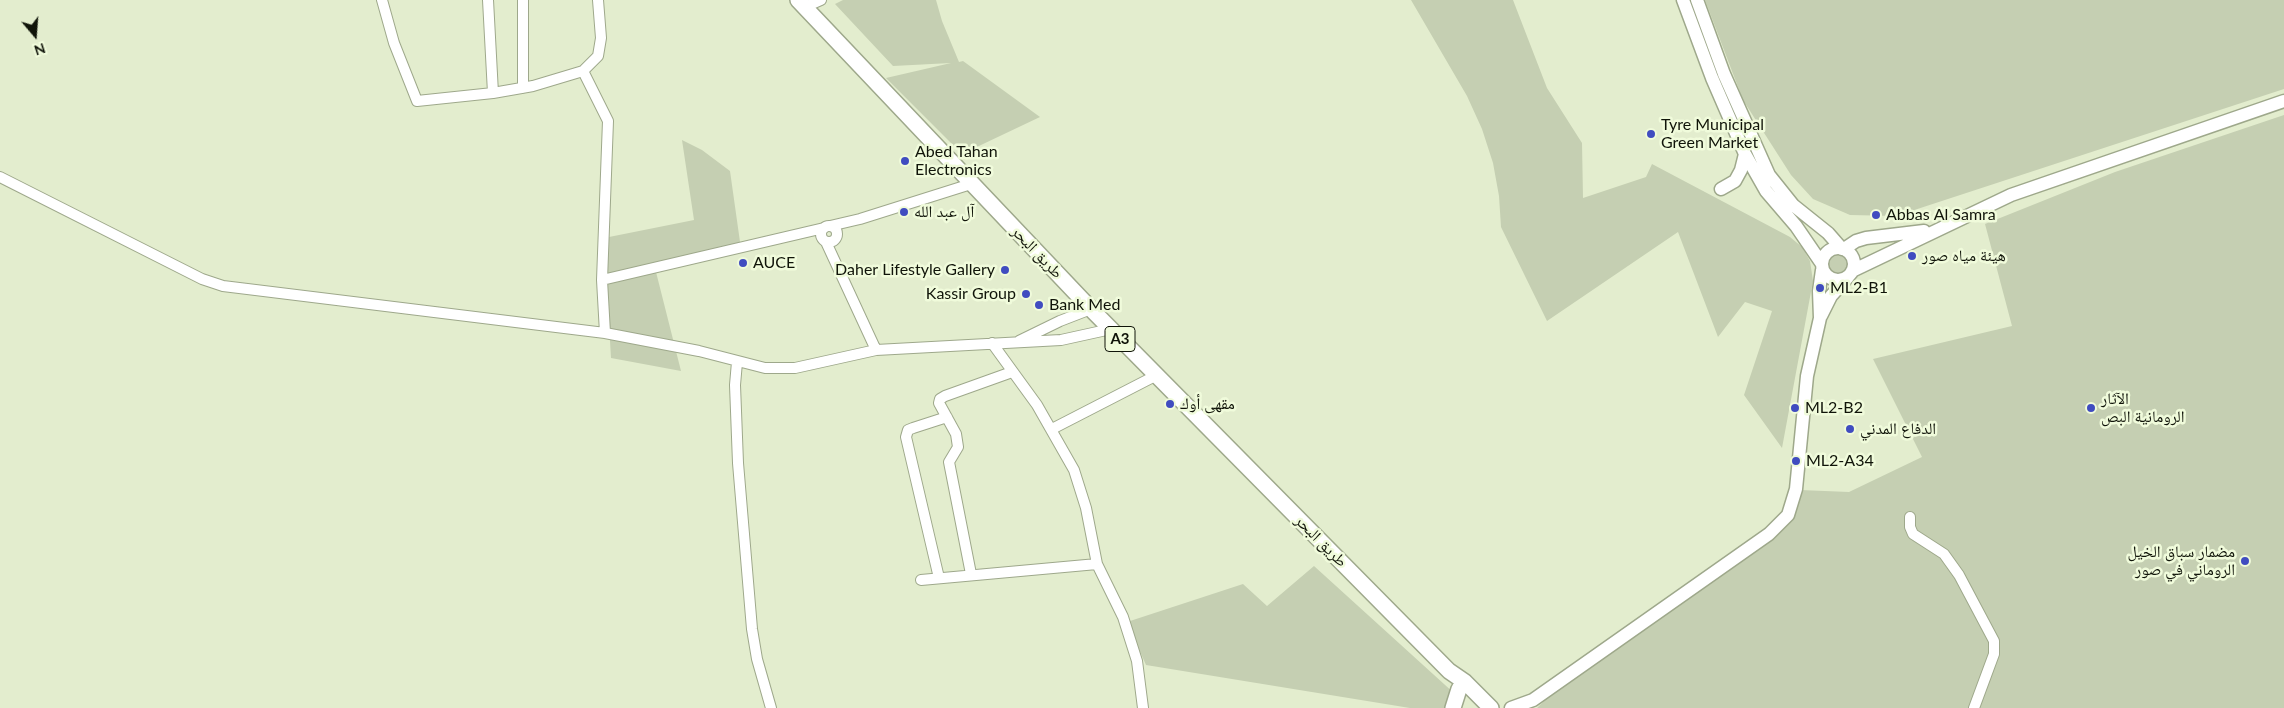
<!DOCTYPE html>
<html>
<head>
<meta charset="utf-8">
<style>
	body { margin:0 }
	#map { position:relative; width:2284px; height:708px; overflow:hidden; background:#e3edce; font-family:Lato,sans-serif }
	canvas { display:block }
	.north { position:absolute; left:10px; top:10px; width:50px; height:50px; -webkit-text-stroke:4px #f0fbdb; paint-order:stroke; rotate:162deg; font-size:14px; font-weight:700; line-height:20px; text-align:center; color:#101409 }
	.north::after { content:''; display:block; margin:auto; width:18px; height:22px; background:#101409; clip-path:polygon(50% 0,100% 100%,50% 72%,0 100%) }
</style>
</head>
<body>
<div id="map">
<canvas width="2284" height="708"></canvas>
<div class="north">N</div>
</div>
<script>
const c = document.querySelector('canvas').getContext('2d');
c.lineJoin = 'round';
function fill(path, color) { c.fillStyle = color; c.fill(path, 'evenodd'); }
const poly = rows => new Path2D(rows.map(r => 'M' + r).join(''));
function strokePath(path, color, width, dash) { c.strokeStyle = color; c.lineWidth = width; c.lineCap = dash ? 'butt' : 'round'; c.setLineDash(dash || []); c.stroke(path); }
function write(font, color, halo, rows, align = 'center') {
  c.font = font + ' Lato,"Noto Naskh Arabic",sans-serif'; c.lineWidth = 5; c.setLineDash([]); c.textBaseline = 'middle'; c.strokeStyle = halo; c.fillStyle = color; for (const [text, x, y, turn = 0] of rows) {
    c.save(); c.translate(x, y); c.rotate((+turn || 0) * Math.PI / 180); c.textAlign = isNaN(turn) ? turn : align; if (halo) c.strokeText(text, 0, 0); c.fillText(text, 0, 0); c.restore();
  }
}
fill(poly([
	[843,0,936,0,942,21,959,62,963,61,1040,117,962,154,886,78,951,63,893,66,835,4],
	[1411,0,1513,0,1547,88,1582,143,1583,198,1646,177,1652,164,1790,237,1802,247,1810,261,1813,281,1782,448,1744,395,1772,311,1745,302,1718,337,1678,232,1547,321,1501,227,1499,196,1493,163,1482,129,1467,96],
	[1705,0,2284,0,2284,89,1896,216,1850,215,1813,199,1791,175,1743,100],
	[2284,115,2284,708,1537,708,1548,697,1778,534,1800,490,1849,492,1922,457,1873,359,2012,326,1985,224,2115,172],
	[682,140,702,150,730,171,741,249,656,272,681,371,611,358,604,238,694,220],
	'1827 265a11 11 0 1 1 22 0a11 11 0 1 1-22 0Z',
	[1314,566,1455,694,1453,708,1410,708,1146,665,1127,622,1243,584,1267,606]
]), '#c5cfb2');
const minor = poly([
	[382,0,394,43,417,101,493,93,533,86,583,71,598,56,601,38,598,0],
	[488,0,493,93],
	[523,0,523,88],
	[805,7,821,0],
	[583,71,608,121,602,280,605,333],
	[0,177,202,279,223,286,605,333,699,351,765,368,795,368,876,350,1061,340,1111,329],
	'821 234a8 8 0 1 1 16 0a8 8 0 1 1-16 0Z',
	[830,226,860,219,971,184],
	[826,242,876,350],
	[602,280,824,228],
	[1019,341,1060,321,1091,309],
	[992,343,1037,405,1074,470,1086,508,1097,564,1123,617,1137,661,1143,708],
	[737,362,735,385,738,463,752,629,757,659,771,708],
	[1052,429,1157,375],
	[1910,517,1910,527,1913,534,1944,554,1959,575,1994,641,1994,654,1974,708],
	[971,574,949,462,958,447,956,434,939,403,940,399,945,396,1012,372],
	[939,578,906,437,908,430,913,428,947,417],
	[921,580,1097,564]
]);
const major = poly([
	[1683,0,1712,78,1745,154,1766,191,1796,226,1822,264],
	[1697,0,1724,74,1769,175,1793,205,1828,233,1842,249],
	[1721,189,1735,181,1741,170,1745,154],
	'1822 264a16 16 0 1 1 32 0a16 16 0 1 1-32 0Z',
	[1844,249,1856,241,1866,238,1924,231],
	[1852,271,2011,195,2284,101],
	[1821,316,1831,296,1848,277],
	[1511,708,1533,700,1769,534,1788,515,1796,489,1807,376,1820,318,1819,291,1822,270]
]);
const highway = poly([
	[798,0,1091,309,1449,671,1465,682,1491,708],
	[1453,708,1459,689]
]);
strokePath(minor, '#9ea88b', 12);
strokePath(major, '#9ea88b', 15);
strokePath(highway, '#9ea88b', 18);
strokePath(minor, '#fff', 10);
strokePath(major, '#fff', 12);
strokePath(highway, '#fff', 15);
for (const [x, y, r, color] of [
	[1651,134,5,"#404cc0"],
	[905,161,5,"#404cc0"],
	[904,212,5,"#404cc0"],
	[1876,215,5,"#404cc0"],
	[1912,256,5,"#404cc0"],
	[743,263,5,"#404cc0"],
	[1005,270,5,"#404cc0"],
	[1820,288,5,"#404cc0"],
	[1026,294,5,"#404cc0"],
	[1039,305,5,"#404cc0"],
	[1170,404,5,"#404cc0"],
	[1795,408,5,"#404cc0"],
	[2091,408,5,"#404cc0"],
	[1850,429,5,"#404cc0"],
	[1796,461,5,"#404cc0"],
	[2245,561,5,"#404cc0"]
]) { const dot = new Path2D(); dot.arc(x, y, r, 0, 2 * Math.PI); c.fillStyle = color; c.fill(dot); strokePath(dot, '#f0fbdb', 2); }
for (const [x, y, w] of [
	[1120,339,30]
]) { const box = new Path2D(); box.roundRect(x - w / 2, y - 12.5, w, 25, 4); c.fillStyle = '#f0fbdb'; c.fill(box); strokePath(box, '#101409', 1); }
write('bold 15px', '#101409', null, [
	["A3",1120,339]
]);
write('16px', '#101409', '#f0fbdb', [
	["Tyre Municipal",1661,125],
	["Green Market",1661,143],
	["Abed Tahan",915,152],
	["Electronics",915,170],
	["آل عبد الله",914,212],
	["Abbas Al Samra",1886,215],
	["هيئة مياه صور",1922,256],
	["AUCE",753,263],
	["Daher Lifestyle Gallery",995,270,"right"],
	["ML2-B1",1830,288],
	["Kassir Group",1016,294,"right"],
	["Bank Med",1049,305],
	["الآثار",2101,399],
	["الرومانية البص",2101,417],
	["مقهى أوك",1180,404],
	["ML2-B2",1805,408],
	["الدفاع المدني",1860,429],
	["ML2-A34",1806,461],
	["مضمار سباق الخيل",2235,552,"right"],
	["الروماني في صور",2235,570,"right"]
], 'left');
write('16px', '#101409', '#f0fbdb', [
	["طريق البحر",1037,252,46],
	["طريق البحر",1321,541,45]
]);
</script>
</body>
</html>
